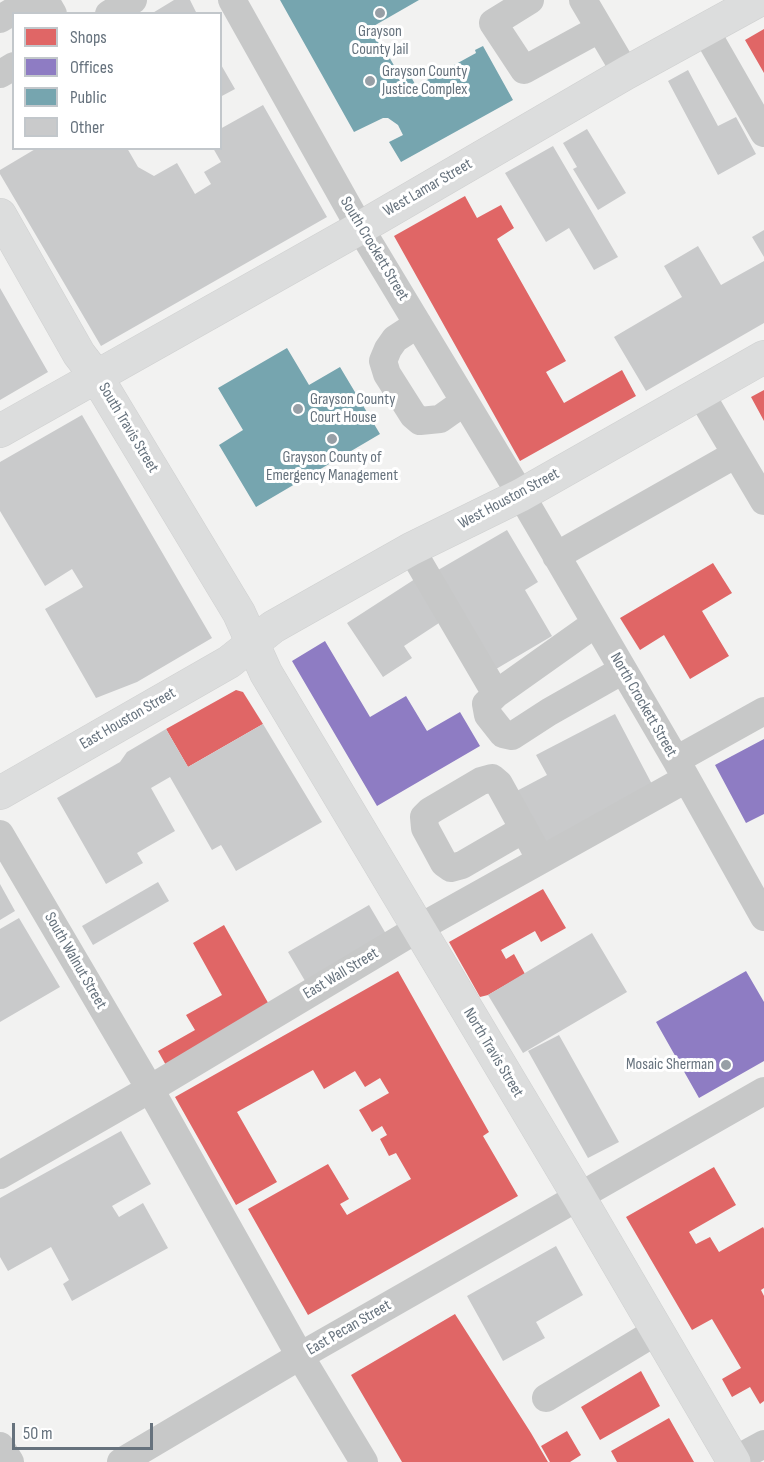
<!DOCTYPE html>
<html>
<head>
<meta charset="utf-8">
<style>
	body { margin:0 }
	#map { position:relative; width:764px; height:1462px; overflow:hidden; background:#f2f2f1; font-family:"Sofia Sans Condensed",sans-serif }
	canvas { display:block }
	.legend { position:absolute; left:12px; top:12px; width:210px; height:138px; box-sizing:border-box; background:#fff; border:2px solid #c2c7cb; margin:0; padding:8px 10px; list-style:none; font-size:18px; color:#66727d }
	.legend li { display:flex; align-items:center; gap:12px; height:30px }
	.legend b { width:30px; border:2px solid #c2c7cb }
	.scale { position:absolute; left:12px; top:1423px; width:141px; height:27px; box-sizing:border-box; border:3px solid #66727d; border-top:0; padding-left:8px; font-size:18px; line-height:21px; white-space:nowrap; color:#66727d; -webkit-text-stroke:4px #fff; paint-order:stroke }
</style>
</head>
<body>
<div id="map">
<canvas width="764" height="1462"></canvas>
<ul class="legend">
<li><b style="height:16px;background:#e06666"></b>Shops</li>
<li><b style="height:16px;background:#8e7cc3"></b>Offices</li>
<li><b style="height:16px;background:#76a5af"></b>Public</li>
<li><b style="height:16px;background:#c9cacb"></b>Other</li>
</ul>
<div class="scale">50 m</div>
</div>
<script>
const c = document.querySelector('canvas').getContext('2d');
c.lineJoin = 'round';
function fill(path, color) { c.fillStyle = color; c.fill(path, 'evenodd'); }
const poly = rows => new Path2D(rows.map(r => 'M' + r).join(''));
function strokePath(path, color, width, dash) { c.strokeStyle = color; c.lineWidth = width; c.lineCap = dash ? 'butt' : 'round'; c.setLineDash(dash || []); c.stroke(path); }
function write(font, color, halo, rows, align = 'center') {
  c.font = font + ' "Sofia Sans Condensed",sans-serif'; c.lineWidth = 6; c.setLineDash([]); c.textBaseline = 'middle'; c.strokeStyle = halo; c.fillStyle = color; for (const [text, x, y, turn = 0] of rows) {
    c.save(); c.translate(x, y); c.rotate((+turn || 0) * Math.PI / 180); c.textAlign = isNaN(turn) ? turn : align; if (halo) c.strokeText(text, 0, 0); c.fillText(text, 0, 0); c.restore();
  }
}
fill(poly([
	[764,29,764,73,745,40],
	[465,196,477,218,501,205,514,228,497,239,566,361,546,372,564,403,622,370,636,396,520,461,394,236],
	[764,390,764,421,751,397],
	[713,563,732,593,702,611,729,656,690,679,664,635,640,650,620,618],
	[236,690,243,692,263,724,188,767,166,729],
	[543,889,566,928,541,942,535,931,501,950,506,959,514,954,525,974,488,995,480,997,449,942],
	[224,925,271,1008,167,1067,158,1051,195,1030,186,1015,222,995,193,943],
	[398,971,489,1132,483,1136,518,1196,308,1315,248,1209,328,1164,349,1199,340,1204,347,1215,411,1179,396,1153,389,1156,380,1139,387,1135,382,1126,372,1132,359,1110,389,1093,380,1078,365,1087,355,1071,324,1089,313,1070,237,1112,277,1182,236,1205,175,1097],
	[714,1167,736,1205,689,1232,696,1244,710,1237,719,1252,763,1227,764,1229,764,1288,761,1290,764,1296,764,1401,760,1404,750,1387,732,1397,722,1379,741,1368,712,1319,692,1330,626,1217],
	[455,1314,531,1433,548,1462,402,1462,351,1375],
	[641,1371,660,1406,600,1440,581,1407],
	[669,1418,694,1462,617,1462,611,1451],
	[567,1431,581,1455,570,1462,550,1462,541,1446]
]), '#e06666');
fill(poly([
	[325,641,370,717,406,696,427,731,460,712,480,746,377,806,292,661],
	[764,739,764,814,746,823,715,765],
	[746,971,764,1002,764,1061,699,1098,656,1022]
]), '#8e7cc3');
fill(poly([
	[280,0,419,0,372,27,400,76,408,71,416,86,476,53,475,50,483,46,513,100,401,162,389,142,403,135,398,125,388,118,383,118,354,132],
	[287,348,309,385,340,367,380,434,256,507,219,445,243,430,218,388]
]), '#76a5af');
fill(poly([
	[174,0,190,0,197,14,151,14],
	[220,63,235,89,220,97],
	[688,70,718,126,736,117,756,154,718,175,668,81],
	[263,105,327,217,101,346,0,174,0,170,37,148,127,148,138,167,154,176,177,163,195,194,211,184,204,172,221,162,213,148,220,148,220,129],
	[587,129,626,193,598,210,573,169,577,167,563,143],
	[553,146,618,257,594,270,569,228,546,242,505,173],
	[764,230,764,257,752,237],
	[698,246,721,285,764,261,764,323,646,391,614,337,682,297,664,266],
	[0,288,48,372,0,400],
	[82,415,212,638,137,682,96,698,45,609,83,587,72,569,45,586,0,511,0,462],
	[507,530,538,582,525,590,552,636,491,672,433,573],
	[415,579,442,621,404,646,412,658,383,677,347,623],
	[615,714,654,788,540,848,511,794,547,775,536,755],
	[263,724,322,822,236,871,221,845,212,850,170,777,151,788,175,831,137,853,143,863,106,884,57,798,120,762,127,752,166,729,188,767],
	[158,882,169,901,93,945,82,926],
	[0,884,15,911,0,920],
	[369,905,389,939,308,986,288,952],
	[19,918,60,987,0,1022,0,929],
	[592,933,627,992,523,1053,488,995],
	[559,1035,619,1142,588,1158,528,1051],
	[121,1131,151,1184,112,1206,119,1217,143,1203,168,1248,72,1301,63,1284,69,1280,51,1247,8,1271,0,1257,0,1198],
	[556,1246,583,1295,536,1322,545,1338,503,1361,467,1296]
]), '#c9cacb');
const major = poly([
	[0,215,79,354,96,376,239,613,266,673,579,1197,734,1462],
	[0,431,360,228,626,73,759,0],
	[0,793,229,662,273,627,411,549,521,495,764,357]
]);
strokePath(major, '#cfd0d0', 34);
strokePath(poly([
	[45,0,53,14],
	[232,0,360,228,521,495,676,760,764,917],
	[530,0,493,23,524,70,599,29],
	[583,0,626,73],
	[109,14,133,0],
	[0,19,32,0],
	[705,30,764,133],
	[0,74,14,66],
	[418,324,395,339,388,349,383,361,387,374,413,415,420,421,440,419,464,402],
	[700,393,764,501],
	[411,549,496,694],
	[556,556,736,454],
	[596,623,496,694,486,704,488,715,503,734,512,736,549,712,623,670],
	[676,760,764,711],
	[524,829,462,865,451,868,444,863,425,828,424,817,430,811,481,781,492,778,499,784,541,860],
	[0,834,150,1089,300,1356,364,1462],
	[0,1175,150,1089,419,928,686,779],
	[546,1398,657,1331],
	[0,1446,10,1462],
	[121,1462,300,1356,764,1091],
	[731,1462,764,1444]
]), '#c7c8c8', 28);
strokePath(major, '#dcdddd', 33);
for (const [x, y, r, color] of [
	[380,13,6,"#979fa6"],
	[370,81,6,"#979fa6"],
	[298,409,6,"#979fa6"],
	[332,439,6,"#979fa6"],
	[726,1065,6,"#979fa6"]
]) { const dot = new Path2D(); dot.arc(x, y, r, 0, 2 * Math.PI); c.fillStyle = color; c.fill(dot); strokePath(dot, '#fff', 2); }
write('16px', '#66727d', '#fff', [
	["Grayson",380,32],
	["County Jail",380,50],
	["Grayson County",382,72,"left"],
	["Justice Complex",382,90,"left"],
	["Grayson County",310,400,"left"],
	["Court House",310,418,"left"],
	["Grayson County of",332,458],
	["Emergency Management",332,476],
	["Mosaic Sherman",714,1065,"right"]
]);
write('16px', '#66727d', '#fff', [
	["West Lamar Street",428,188,-30],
	["South Crockett Street",374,249,59],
	["South Travis Street",128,428,59],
	["West Houston Street",509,499,-28],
	["North Crockett Street",643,705,60],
	["East Houston Street",128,719,-30],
	["South Walnut Street",75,961,60],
	["East Wall Street",341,974,-31],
	["North Travis Street",493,1053,59],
	["East Pecan Street",349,1328,-30]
]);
</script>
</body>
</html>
